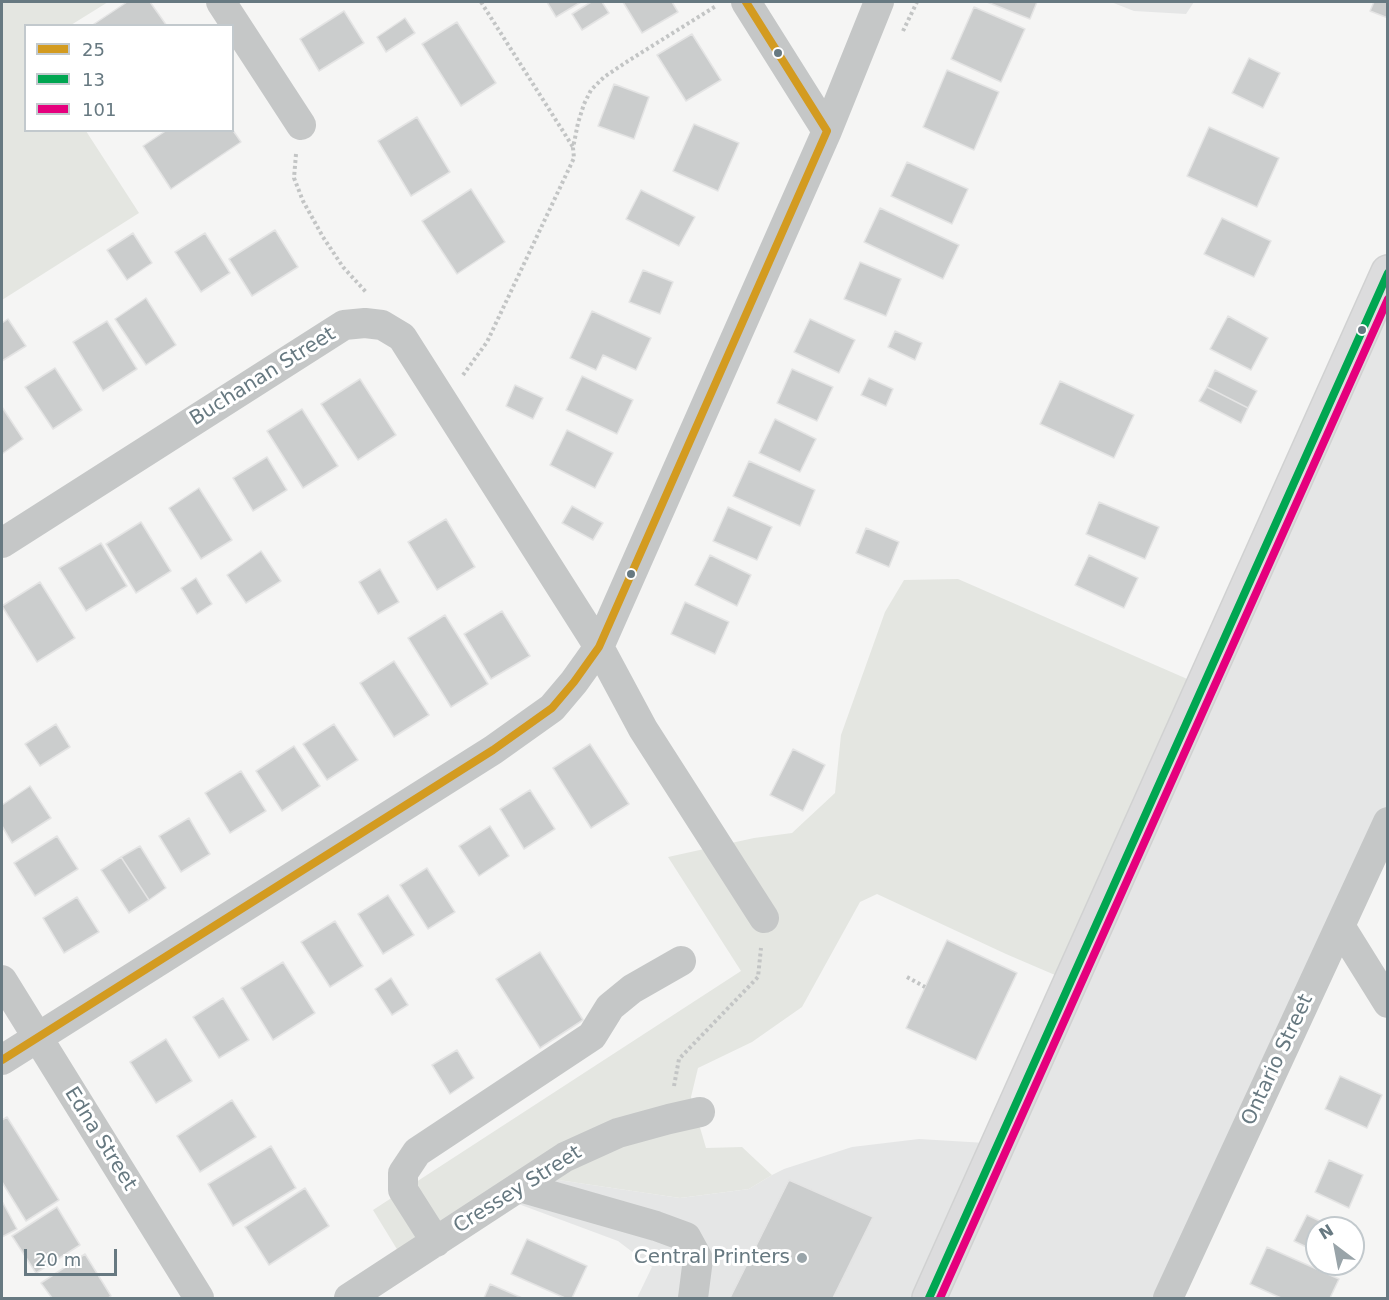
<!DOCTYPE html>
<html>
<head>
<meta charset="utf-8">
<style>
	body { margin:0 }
	#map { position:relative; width:1389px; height:1300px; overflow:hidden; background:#f5f5f4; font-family:"DejaVu Sans",sans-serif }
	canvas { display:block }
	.frame { position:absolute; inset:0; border:3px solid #677981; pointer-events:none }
	.legend { position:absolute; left:24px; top:24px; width:210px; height:108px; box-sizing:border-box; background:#fff; border:2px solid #c2c9cd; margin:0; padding:8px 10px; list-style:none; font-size:18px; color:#677981 }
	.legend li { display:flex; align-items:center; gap:12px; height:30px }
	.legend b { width:30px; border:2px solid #c2c9cd }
	.north { position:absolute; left:1305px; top:1216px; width:60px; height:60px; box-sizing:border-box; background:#fff; border:2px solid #c2c9cd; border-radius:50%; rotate:328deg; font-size:16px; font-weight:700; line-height:24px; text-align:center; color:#677981 }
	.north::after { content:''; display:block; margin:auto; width:21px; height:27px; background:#99a4a9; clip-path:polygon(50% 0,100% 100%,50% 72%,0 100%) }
	.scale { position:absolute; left:24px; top:1249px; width:93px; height:27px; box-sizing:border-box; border:3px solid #677981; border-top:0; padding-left:8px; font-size:18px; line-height:21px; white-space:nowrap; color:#677981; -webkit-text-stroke:4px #fff; paint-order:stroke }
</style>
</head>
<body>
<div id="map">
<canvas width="1389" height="1300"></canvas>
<div class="frame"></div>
<ul class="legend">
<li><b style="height:8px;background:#d39b20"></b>25</li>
<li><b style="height:8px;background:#00a651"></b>13</li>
<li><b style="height:8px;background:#e5007d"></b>101</li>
</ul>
<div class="north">N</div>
<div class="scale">20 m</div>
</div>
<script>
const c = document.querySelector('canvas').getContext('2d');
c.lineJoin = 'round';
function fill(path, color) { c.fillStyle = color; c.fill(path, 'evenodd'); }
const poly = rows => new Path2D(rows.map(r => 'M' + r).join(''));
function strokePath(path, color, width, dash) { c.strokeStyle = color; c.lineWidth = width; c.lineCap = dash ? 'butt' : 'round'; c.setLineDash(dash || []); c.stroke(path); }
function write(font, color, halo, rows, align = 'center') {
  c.font = font + ' "DejaVu Sans",sans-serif'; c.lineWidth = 6; c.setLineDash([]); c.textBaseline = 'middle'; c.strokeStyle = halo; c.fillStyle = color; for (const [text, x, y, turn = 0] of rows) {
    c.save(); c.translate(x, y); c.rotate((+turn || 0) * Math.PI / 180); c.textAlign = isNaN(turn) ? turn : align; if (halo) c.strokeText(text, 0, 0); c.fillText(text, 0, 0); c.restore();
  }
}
fill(poly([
	[1111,2,1194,2,1186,14,1134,11],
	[1387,266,1387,822,1168,1298,637,1298,652,1267,618,1241,505,1199,538,1177,680,1198,749,1189,772,1175,784,1169,852,1147,919,1139,986,1143]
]), '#e5e6e6');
fill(poly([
	[2,2,108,2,71,25,26,26,26,130,86,131,139,213,2,300],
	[958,579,1201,685,1069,981,1006,954,877,894,860,902,802,1007,752,1042,698,1068,691,1097,706,1148,742,1147,772,1175,749,1189,680,1198,538,1177,406,1264,373,1210,741,971,668,857,754,838,792,833,835,793,841,735,885,612,904,580]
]), '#e4e6e1');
const building = poly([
	[127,2,150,2,167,26,91,26,127,2],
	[547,2,581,2,556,17,547,2],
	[591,2,602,2,609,13,582,30,572,14,591,2],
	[623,2,672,2,678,12,642,33,623,2],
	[987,2,1037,2,1030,19,987,2],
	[1374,2,1388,2,1388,18,1370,11,1374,2],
	[974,7,1025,29,1001,82,951,59,974,7],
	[344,11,364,43,319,71,300,39,344,11],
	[405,18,415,33,386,52,377,37,405,18],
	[457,22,496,83,461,106,422,44,457,22],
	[692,34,721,80,686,101,657,55,692,34],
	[1249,58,1280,73,1263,108,1232,93,1249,58],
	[947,70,999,92,974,150,923,127,947,70],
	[614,84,649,97,634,139,598,126,614,84],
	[417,117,450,172,411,196,378,141,417,117],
	[694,124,739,143,718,191,673,171,694,124],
	[1209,127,1279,158,1257,207,1187,176,1209,127],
	[232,129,241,142,171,189,143,146,167,130,232,130,232,129],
	[907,162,968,189,952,224,891,196,907,162],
	[471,189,505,242,457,274,422,221,471,189],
	[641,190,695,217,679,246,626,219,641,190],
	[880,208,959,245,943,279,864,242,880,208],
	[1222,218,1271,241,1254,277,1204,254,1222,218],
	[275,230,298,267,252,296,229,259,275,230],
	[133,233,152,263,127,280,107,250,133,233],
	[205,233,230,273,201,292,175,252,205,233],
	[860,262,901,279,886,316,844,299,860,262],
	[643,270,673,282,660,314,629,302,643,270],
	[146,298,176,345,146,365,115,319,146,298],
	[592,311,651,338,636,370,603,355,596,370,570,358,592,311],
	[1228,316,1268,338,1251,370,1210,349,1228,316],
	[8,319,26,346,2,361,2,323,8,319],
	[810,319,855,340,839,373,794,352,810,319],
	[107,321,137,369,103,391,73,342,107,321],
	[895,331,922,343,915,360,888,347,895,331],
	[55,368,82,410,53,429,25,387,55,368],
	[792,369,833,387,817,421,777,403,792,369],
	[1215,370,1257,391,1248,408,1207,387,1215,370],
	[582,376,633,400,617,434,566,410,582,376],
	[869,378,893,389,886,406,861,395,869,378],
	[360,379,396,435,358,460,321,404,360,379],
	[1060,381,1134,415,1114,458,1040,424,1060,381],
	[515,385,543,398,533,419,506,406,515,385],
	[1207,387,1248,408,1241,423,1199,401,1207,387],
	[2,407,23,439,2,454,2,407],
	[302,409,338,466,303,488,267,431,302,409],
	[775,419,816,439,800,472,759,453,775,419],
	[567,430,613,453,595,488,550,465,567,430],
	[267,457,287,490,253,511,233,478,267,457],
	[749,461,815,490,800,526,733,496,749,461],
	[199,488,232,540,201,559,169,508,199,488],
	[1099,502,1159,527,1145,559,1086,534,1099,502],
	[572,506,603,523,593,540,562,523,572,506],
	[728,507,772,527,757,560,713,541,728,507],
	[446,519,475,567,437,590,408,542,446,519],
	[141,522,171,571,136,593,106,544,141,522],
	[866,528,899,542,889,567,856,553,866,528],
	[101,543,127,586,86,611,59,568,101,543],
	[261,551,281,581,246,603,227,575,261,551],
	[710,555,751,575,737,606,695,585,710,555],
	[1089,555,1138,578,1124,608,1075,585,1089,555],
	[380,569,399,602,378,614,359,582,380,569],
	[196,578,212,604,197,614,181,588,196,578],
	[40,582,75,638,37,662,2,606,40,582],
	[685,602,729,622,715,654,671,634,685,602],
	[502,611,530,656,491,679,464,634,502,611],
	[445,615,488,684,451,707,408,638,445,615],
	[394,661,429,715,394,737,360,683,394,661],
	[56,724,70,747,40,766,25,744,56,724],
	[334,724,358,760,327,780,303,744,334,724],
	[590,744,629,804,591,828,553,768,590,744],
	[294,746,320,786,282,811,256,771,294,746],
	[793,749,825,765,803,811,770,795,793,749],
	[241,771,266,811,230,833,205,793,241,771],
	[30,786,51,818,12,843,2,826,2,805,30,786],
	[530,790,555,829,524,849,500,809,530,790],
	[189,818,210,854,181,872,159,836,189,818],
	[490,826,509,856,479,876,459,846,490,826],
	[57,836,78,869,35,896,14,863,57,836],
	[140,846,166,888,149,900,121,857,140,846],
	[121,857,149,900,129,913,101,870,121,857],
	[427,868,455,912,428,929,400,885,427,868],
	[388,895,414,935,383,954,358,914,388,895],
	[77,897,99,932,64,953,43,918,77,897],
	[335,921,363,966,330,987,301,942,335,921],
	[947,940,1017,973,976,1060,906,1028,947,940],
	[540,952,583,1020,540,1048,496,979,540,952],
	[283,962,315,1013,273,1040,241,988,283,962],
	[391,978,408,1005,392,1015,375,989,391,978],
	[223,998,249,1040,219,1058,193,1017,223,998],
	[166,1039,192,1081,156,1103,130,1062,166,1039],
	[457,1050,474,1078,450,1094,432,1065,457,1050],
	[1340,1076,1382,1095,1367,1128,1325,1109,1340,1076],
	[232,1100,256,1137,200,1172,177,1136,232,1100],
	[7,1117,59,1200,26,1221,2,1182,2,1120,7,1117],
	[271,1146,296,1188,233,1226,208,1184,271,1146],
	[1329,1160,1363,1175,1349,1208,1315,1192,1329,1160],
	[789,1180,873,1217,833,1298,730,1298,789,1180],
	[305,1188,329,1226,269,1265,245,1227,305,1188],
	[2,1201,17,1229,2,1237,2,1201],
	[57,1207,80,1245,36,1273,12,1236,57,1207],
	[1307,1215,1335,1228,1317,1228,1317,1252,1294,1241,1307,1215],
	[527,1239,587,1266,572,1298,565,1298,511,1274,527,1239],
	[1267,1247,1339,1279,1330,1298,1281,1298,1250,1284,1267,1247],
	[85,1254,111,1296,108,1298,52,1298,41,1283,85,1254],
	[490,1284,522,1298,484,1298,490,1284]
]);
fill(building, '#cbcdcd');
strokePath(building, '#e4e4e4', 1.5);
const major = poly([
	[929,1298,1388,272]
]);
strokePath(major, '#d0d1d1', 36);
strokePath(poly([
	[481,2,573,147],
	[903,31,917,2],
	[296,154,294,178,303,201,323,237,343,267,366,292],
	[463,375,487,342,574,158,573,148,578,123,584,104,591,90,604,77,628,61,716,6],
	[907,977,925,987],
	[674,1086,679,1059,758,977,761,948]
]), '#c3c5c5', 4, [3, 3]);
strokePath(poly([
	[221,2,301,125],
	[746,2,827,131],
	[2,543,344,325,365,323,382,325,402,337,599,647,643,729,764,918],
	[1340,926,1388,1003],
	[2,980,199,1298],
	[2,1060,493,750,552,708,574,682,599,647,827,131,879,2],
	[520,1187,656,1226,686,1237,698,1259,693,1298],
	[436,1242,403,1190,403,1173,417,1152,592,1036,610,1007,632,989,681,961],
	[349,1298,565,1157,618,1133,669,1119,700,1112],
	[1168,1298,1388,822]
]), '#c5c7c7', 30);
strokePath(major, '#dcdcdd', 33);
strokePath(poly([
	[2,1060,493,750,552,708,574,682,599,647,827,131,746,2]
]), '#d39b20', 8);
strokePath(poly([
	[929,1298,1388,273]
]), '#00a651', 8);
strokePath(poly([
	[940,1298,1388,299]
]), '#e5007d', 8);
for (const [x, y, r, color] of [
	[778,53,5,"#677981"],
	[1362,330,5,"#677981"],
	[631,574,5,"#677981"],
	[802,1258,6,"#99a4a9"]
]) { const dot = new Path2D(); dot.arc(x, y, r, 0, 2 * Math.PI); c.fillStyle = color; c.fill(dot); strokePath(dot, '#fff', 2); }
write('20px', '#677981', '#fff', [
	["Buchanan Street",263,377,-32],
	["Ontario Street",1278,1060,-65],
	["Edna Street",100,1139,58],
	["Cressey Street",518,1190,-32]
]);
write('20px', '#677981', '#fff', [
	["Central Printers",790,1258]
], 'right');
</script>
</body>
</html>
